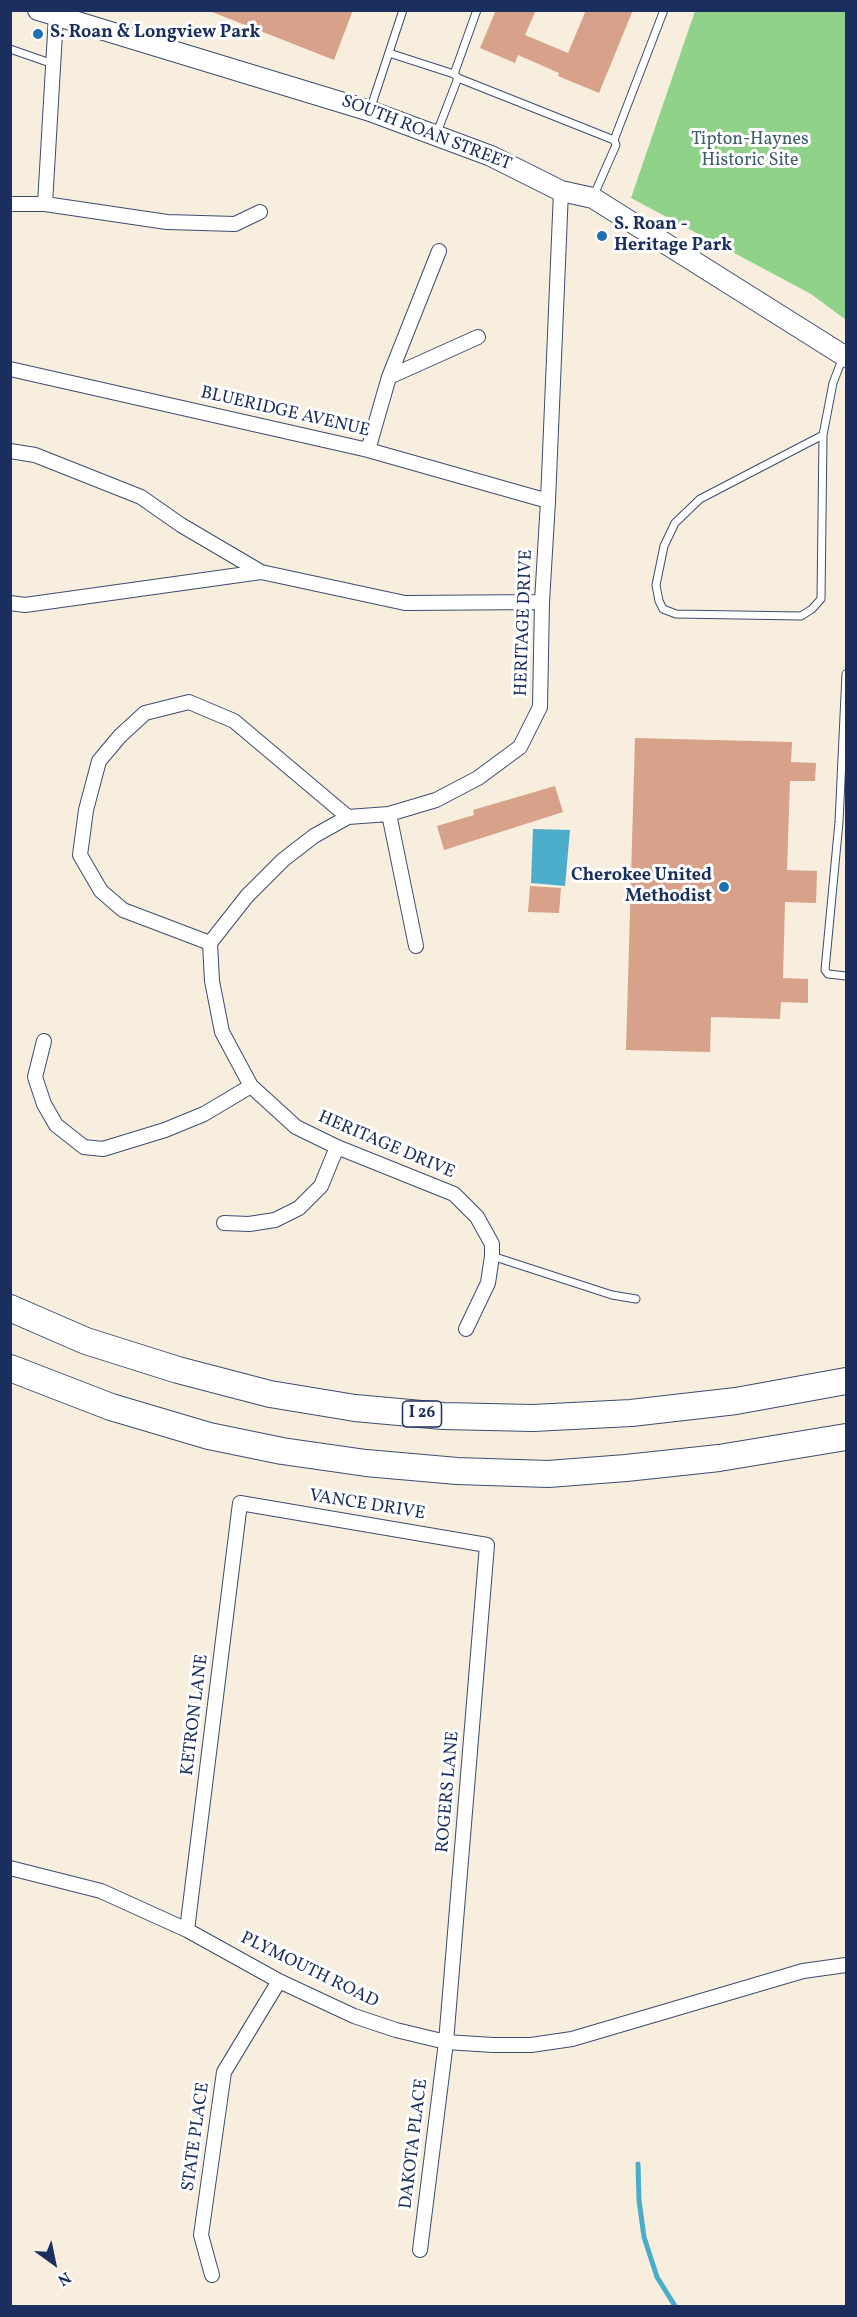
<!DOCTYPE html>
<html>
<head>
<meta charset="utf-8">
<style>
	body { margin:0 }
	#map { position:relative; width:857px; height:2317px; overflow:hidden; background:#f7eede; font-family:Vollkorn,serif }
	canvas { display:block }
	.frame { position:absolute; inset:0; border:12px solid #1b2f5e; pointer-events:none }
	.north { position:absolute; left:24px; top:2233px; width:60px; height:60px; -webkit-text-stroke:4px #fff; paint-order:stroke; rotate:147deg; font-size:16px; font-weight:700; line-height:24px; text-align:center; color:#1b2f5e }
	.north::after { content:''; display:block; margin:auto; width:21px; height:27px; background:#1b2f5e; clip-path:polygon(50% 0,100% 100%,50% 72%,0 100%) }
</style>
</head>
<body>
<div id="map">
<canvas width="857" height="2317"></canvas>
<div class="frame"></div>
<div class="north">N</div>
</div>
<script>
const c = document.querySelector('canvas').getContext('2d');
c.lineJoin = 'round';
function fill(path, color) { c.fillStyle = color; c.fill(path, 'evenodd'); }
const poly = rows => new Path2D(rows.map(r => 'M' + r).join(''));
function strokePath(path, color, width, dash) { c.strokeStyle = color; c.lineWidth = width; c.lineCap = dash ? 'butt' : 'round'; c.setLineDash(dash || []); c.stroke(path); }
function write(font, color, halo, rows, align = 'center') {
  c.font = font + ' Vollkorn,serif'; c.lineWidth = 6; c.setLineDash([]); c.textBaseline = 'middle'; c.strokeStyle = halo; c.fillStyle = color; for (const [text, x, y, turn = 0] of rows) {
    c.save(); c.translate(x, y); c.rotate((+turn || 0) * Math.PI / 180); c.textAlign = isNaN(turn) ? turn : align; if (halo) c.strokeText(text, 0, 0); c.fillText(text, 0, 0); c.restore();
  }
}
fill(poly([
	[695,11,846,11,846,320,811,294,631,198]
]), '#91d28a');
fill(poly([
	[533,829,570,830,565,886,531,883]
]), '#4badca');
strokePath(poly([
	[638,2164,639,2200,644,2237,657,2277,675,2306]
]), '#4badca', 5);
fill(poly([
	[207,10,353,10,334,60],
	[496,10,536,10,525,35,568,53,586,10,633,10,599,93,558,76,559,73,518,55,515,63,480,48],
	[635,738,792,742,791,762,816,763,815,781,790,781,787,870,817,871,816,903,785,902,783,978,808,979,808,1003,781,1002,780,1019,711,1017,710,1052,626,1050],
	[555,786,563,812,444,850,437,826,474,815,473,810],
	[530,886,561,888,559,913,528,912]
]), '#d7a18a');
const service = poly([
	[10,49,53,64],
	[389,53,454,74,458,78,436,135],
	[454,74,477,10],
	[458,78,614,140,616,145,594,195],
	[370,110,403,10],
	[614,140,664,10],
	[823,435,700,499,675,523,664,546,656,585,659,601,663,609,676,614,801,616,812,609,821,599,823,435,833,383,843,357],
	[846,674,839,822,825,970,828,974,846,976],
	[492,1256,612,1295,636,1299]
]);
const minor = poly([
	[10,204,45,204,167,222,235,224,260,212],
	[45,204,56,16],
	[10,369,368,450,548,501],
	[389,377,478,337],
	[368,450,389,377,439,251],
	[10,451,35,455,141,497,181,525,261,572],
	[10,603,25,605,261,572,405,603,542,602],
	[389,814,416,946],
	[210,943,123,910,101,891,80,855,86,810,99,761,120,736,145,713,189,702,234,721,348,817],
	[44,1041,35,1077,44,1104,56,1125,84,1147,103,1149,165,1130,204,1114,251,1086],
	[224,1223,249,1224,275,1220,299,1208,321,1186,337,1147],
	[466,1329,488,1283,492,1256,492,1244,477,1217,454,1194,337,1147,296,1127,251,1086,222,1032,212,981,210,943,247,896,283,860,314,836,348,817,389,814,436,800,478,778,520,747,540,707,542,602,548,501,561,191],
	[10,1868,101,1891,187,1930,279,1981,354,2016,396,2030,446,2042,493,2045,531,2045,572,2039,803,1971,846,1965],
	[187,1930,240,1503,487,1545,446,2042,420,2250],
	[212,2275,201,2235,224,2072,279,1981]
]);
const secondary = poly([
	[38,10,370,111,491,156,561,191,593,198,846,357]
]);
const motorway = poly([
	[10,1308,86,1341,178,1370,270,1394,355,1408,443,1416,533,1418,631,1413,736,1401,846,1381],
	[10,1368,111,1407,209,1436,282,1451,366,1463,457,1471,548,1474,626,1468,719,1458,846,1437]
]);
strokePath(service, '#3c4c71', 9);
strokePath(minor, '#3c4c71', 16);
strokePath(secondary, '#3c4c71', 22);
strokePath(motorway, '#3c4c71', 28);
strokePath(service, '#fff', 7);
strokePath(minor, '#fff', 14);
strokePath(secondary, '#fff', 20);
strokePath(motorway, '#fff', 26);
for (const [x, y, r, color] of [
	[38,34,6,"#1f6fb2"],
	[602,236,6,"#1f6fb2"],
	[724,887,6,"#1f6fb2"]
]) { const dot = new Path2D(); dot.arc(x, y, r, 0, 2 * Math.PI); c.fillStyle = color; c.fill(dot); strokePath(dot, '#fff', 2); }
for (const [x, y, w] of [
	[422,1414,39]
]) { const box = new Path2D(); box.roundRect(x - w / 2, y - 13, w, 26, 4.5); c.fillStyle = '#fff'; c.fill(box); strokePath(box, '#1b2f5e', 1.5); }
write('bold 16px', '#1b2f5e', null, [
	["I 26",422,1414]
]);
write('bold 18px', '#1b2f5e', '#fff', [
	["S. Roan & Longview Park",50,34],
	["S. Roan -",614,226],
	["Heritage Park",614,247],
	["Cherokee United",712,877,"right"],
	["Methodist",712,898,"right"]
], 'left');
write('18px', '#1b2f5e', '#fff', [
	["SOUTH ROAN STREET",426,134,21],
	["BLUERIDGE AVENUE",285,413,13],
	["HERITAGE DRIVE",525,623,-88],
	["HERITAGE DRIVE",386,1146,23],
	["VANCE DRIVE",367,1506,9],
	["KETRON LANE",196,1715,-83],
	["ROGERS LANE",449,1792,-85],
	["PLYMOUTH ROAD",309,1971,26],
	["STATE PLACE",197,2137,-82],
	["DAKOTA PLACE",415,2144,-83]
]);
write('18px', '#3e606b', '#fff', [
	["Tipton-Haynes",750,141],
	["Historic Site",750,162]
]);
</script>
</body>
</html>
